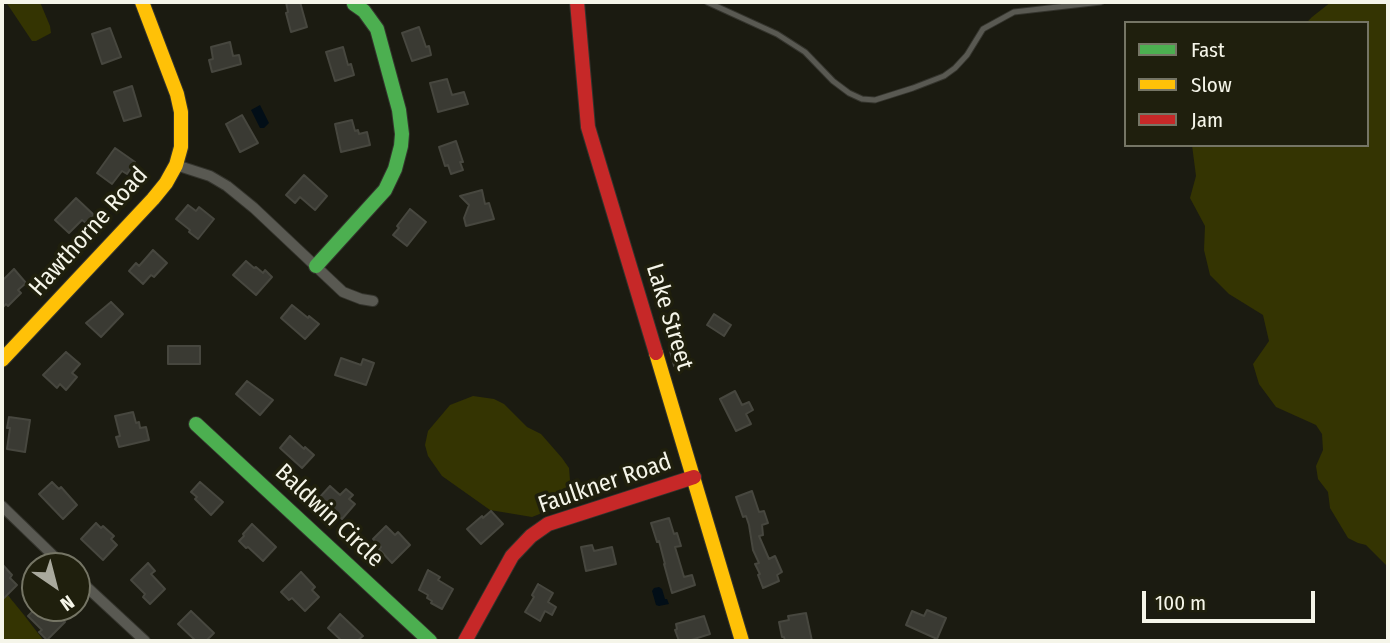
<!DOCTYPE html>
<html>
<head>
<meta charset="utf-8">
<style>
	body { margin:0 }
	#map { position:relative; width:1390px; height:643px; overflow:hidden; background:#1b1b11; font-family:"Fira Sans Condensed",sans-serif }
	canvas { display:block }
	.frame { position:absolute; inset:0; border:4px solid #f5f5e9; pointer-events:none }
	.legend { position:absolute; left:1124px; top:21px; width:245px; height:126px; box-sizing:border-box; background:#1f1f0d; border:2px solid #757565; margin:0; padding:9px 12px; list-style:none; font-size:21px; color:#f5f5e9 }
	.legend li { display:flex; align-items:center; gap:14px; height:35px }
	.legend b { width:35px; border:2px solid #757565 }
	.north { position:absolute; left:21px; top:552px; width:70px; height:70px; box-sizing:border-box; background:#1f1f0d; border:2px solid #757565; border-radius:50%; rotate:145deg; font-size:19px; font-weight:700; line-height:28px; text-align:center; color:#f5f5e9 }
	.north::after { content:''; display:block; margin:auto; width:24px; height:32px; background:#a9a99d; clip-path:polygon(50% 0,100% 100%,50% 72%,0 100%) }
	.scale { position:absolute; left:1142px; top:591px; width:173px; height:32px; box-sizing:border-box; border:4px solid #f5f5e9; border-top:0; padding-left:9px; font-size:21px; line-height:24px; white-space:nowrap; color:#f5f5e9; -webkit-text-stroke:5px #1f1f0d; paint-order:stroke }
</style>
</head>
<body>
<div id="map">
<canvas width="1390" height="643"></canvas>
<div class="frame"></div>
<ul class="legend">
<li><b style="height:9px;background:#4caf50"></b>Fast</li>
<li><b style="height:9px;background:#ffc107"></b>Slow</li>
<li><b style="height:9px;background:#c62828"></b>Jam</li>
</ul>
<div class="north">N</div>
<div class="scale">100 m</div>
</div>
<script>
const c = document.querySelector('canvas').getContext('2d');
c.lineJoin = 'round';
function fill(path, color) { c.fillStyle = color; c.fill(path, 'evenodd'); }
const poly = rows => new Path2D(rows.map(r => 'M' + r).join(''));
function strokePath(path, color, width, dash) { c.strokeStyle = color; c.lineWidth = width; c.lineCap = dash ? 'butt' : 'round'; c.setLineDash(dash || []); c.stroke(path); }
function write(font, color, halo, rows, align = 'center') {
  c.font = font + ' "Fira Sans Condensed",sans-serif'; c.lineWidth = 7; c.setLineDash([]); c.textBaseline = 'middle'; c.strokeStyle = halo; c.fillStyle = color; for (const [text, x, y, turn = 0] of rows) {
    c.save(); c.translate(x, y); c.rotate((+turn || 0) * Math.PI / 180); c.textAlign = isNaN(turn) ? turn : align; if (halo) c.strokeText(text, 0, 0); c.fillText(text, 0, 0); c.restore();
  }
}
fill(poly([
	[6,2,40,2,50,26,51,33,36,41,32,41],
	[1331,2,1388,2,1388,567,1366,545,1358,543,1348,538,1330,508,1328,492,1318,479,1316,466,1323,450,1322,434,1316,425,1276,407,1259,384,1253,364,1269,341,1263,315,1229,294,1210,275,1204,250,1205,226,1190,198,1196,176,1192,145,1367,145,1367,23,1306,23,1312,17],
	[473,396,494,399,504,404,527,427,541,434,562,458,569,468,571,493,555,508,532,517,490,510,442,476,428,456,425,445,428,431,450,405],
	[2,588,24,615,44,641,2,641]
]), '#343402');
fill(poly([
	[260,105,269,123,264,128,260,128,251,110],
	[659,587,662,589,665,599,667,599,669,604,659,606,656,605,652,591,654,588]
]), '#020e17');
const building = poly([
	[286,2,300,2,307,27,291,32,286,13,288,12,286,2],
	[419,27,426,47,429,46,431,55,412,61,402,33,419,27],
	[110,28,121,57,102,64,92,34,110,28],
	[230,42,233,56,239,55,241,64,212,72,209,60,213,59,211,47,230,42],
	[343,47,348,65,351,64,354,75,335,81,326,52,343,47],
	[447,79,452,95,464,92,468,104,438,112,430,83,447,79],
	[132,86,141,116,124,121,114,92,132,86],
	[242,115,258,143,240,152,226,124,242,115],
	[352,120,355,131,358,130,359,134,367,132,370,145,341,152,335,124,352,120],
	[456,141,463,162,460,162,463,170,451,174,448,165,445,166,439,147,456,141],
	[115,148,135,162,127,174,122,171,112,184,97,173,115,148],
	[304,175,327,196,315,210,300,197,295,203,286,195,304,175],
	[482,190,485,204,489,203,494,219,466,226,464,218,469,205,460,196,482,190],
	[76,198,94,215,86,223,82,220,69,233,55,220,76,198],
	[188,205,196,211,199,207,214,219,198,239,189,232,190,230,176,219,188,205],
	[410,209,426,222,407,246,393,235,399,228,397,226,410,209],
	[153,250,167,263,154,277,151,275,143,284,129,271,136,263,139,266,153,250],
	[246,261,254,268,256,267,263,273,265,270,272,277,256,295,233,275,246,261],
	[14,269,26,283,18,290,21,293,8,306,6,304,2,308,2,281,14,269],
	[111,302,123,314,101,337,86,323,111,302],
	[292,305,308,318,309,316,319,324,305,339,281,318,292,305],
	[714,314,731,325,724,336,707,325,714,314],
	[681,344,686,362,674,366,669,347,681,344],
	[168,346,200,346,200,364,168,364,168,346],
	[66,352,80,364,72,373,77,377,66,390,60,384,57,388,43,375,66,352],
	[341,358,361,365,363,359,374,363,366,385,335,375,341,358],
	[247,381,273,400,260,415,236,394,247,381],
	[735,391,742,405,749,402,753,410,746,414,751,424,736,431,720,399,735,391],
	[133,412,136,423,139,422,140,428,146,427,149,440,119,447,116,437,120,436,115,416,133,412],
	[9,417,30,420,25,452,7,449,10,428,7,428,9,417],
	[290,436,304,449,305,447,314,455,302,468,280,448,290,436],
	[52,482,59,489,61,487,77,505,63,519,39,494,52,482],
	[200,482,223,502,211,515,195,499,197,497,191,492,200,482],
	[330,486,340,495,346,489,353,495,349,499,355,504,342,519,319,498,330,486],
	[752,491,759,512,764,511,768,523,762,525,763,535,759,536,769,559,775,556,782,572,777,575,779,581,763,588,758,575,760,574,755,564,759,563,753,550,749,525,746,516,743,517,736,497,752,491],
	[491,511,503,524,481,544,467,529,482,516,483,518,491,511],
	[669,518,674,534,677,533,681,546,675,547,684,577,692,575,695,585,672,593,664,564,665,564,659,541,657,542,651,523,669,518],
	[96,523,101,528,103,526,114,536,111,539,117,545,103,560,81,539,96,523],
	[252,524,276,547,263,561,248,547,246,548,239,541,244,536,243,534,252,524],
	[386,526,395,535,398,532,410,545,392,563,379,549,381,547,373,539,386,526],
	[592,545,594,551,612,547,616,564,586,571,581,547,592,545],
	[148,563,155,571,151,574,165,589,150,604,143,597,145,594,131,580,148,563],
	[2,564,12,575,10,578,17,585,2,600,2,564],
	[428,570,440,577,438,580,453,589,442,609,431,603,432,601,427,598,428,595,419,590,428,570],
	[301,572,315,587,312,590,319,597,305,611,292,598,289,600,281,592,301,572],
	[538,584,553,593,548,602,556,607,552,615,545,611,540,621,525,612,534,597,532,595,538,584],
	[36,608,52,608,65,622,47,640,39,632,42,630,28,616,36,608],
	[927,610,946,618,937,639,906,625,912,611,924,616,927,610],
	[191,611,214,633,206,641,196,641,178,624,191,611],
	[806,613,812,641,785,641,784,637,782,637,779,622,789,620,788,616,806,613],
	[340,614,363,636,357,641,342,641,328,628,340,614],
	[704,616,710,634,688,641,679,641,675,630,677,629,676,624,704,616]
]);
fill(building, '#3a3a33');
strokePath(building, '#47473f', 2);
const lane = poly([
	[707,2,777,34,805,52,833,81,849,93,862,99,875,100,913,88,944,76,955,68,967,55,983,29,1014,12,1101,2]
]);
const street = poly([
	[176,165,210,176,227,186,254,208,343,292,361,299,373,301],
	[2,506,64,566],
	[77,578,145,641]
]);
const fast = poly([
	[316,266,385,190,395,169,401,146,402,134,399,110,377,29,364,11,354,4],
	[196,424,430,641]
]);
const slow = poly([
	[656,353,742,641],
	[2,360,153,199,166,183,176,165,181,147,181,112,177,94,142,2]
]);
const jam = poly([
	[577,2,588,127,656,353],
	[465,641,512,556,531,536,548,524,694,477]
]);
strokePath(lane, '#34342d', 7);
strokePath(street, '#34342d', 12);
strokePath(fast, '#34342d', 16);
strokePath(slow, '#34342d', 16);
strokePath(jam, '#34342d', 16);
strokePath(lane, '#595952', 5);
strokePath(street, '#595952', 10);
strokePath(fast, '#4caf50', 14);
strokePath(slow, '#ffc107', 14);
strokePath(jam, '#c62828', 14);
write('24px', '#f5f5e9', '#1f1f0d', [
	["Hawthorne Road",89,232,-48],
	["Lake Street",669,317,73],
	["Faulkner Road",605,484,-19],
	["Baldwin Circle",329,516,43]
]);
</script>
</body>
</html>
